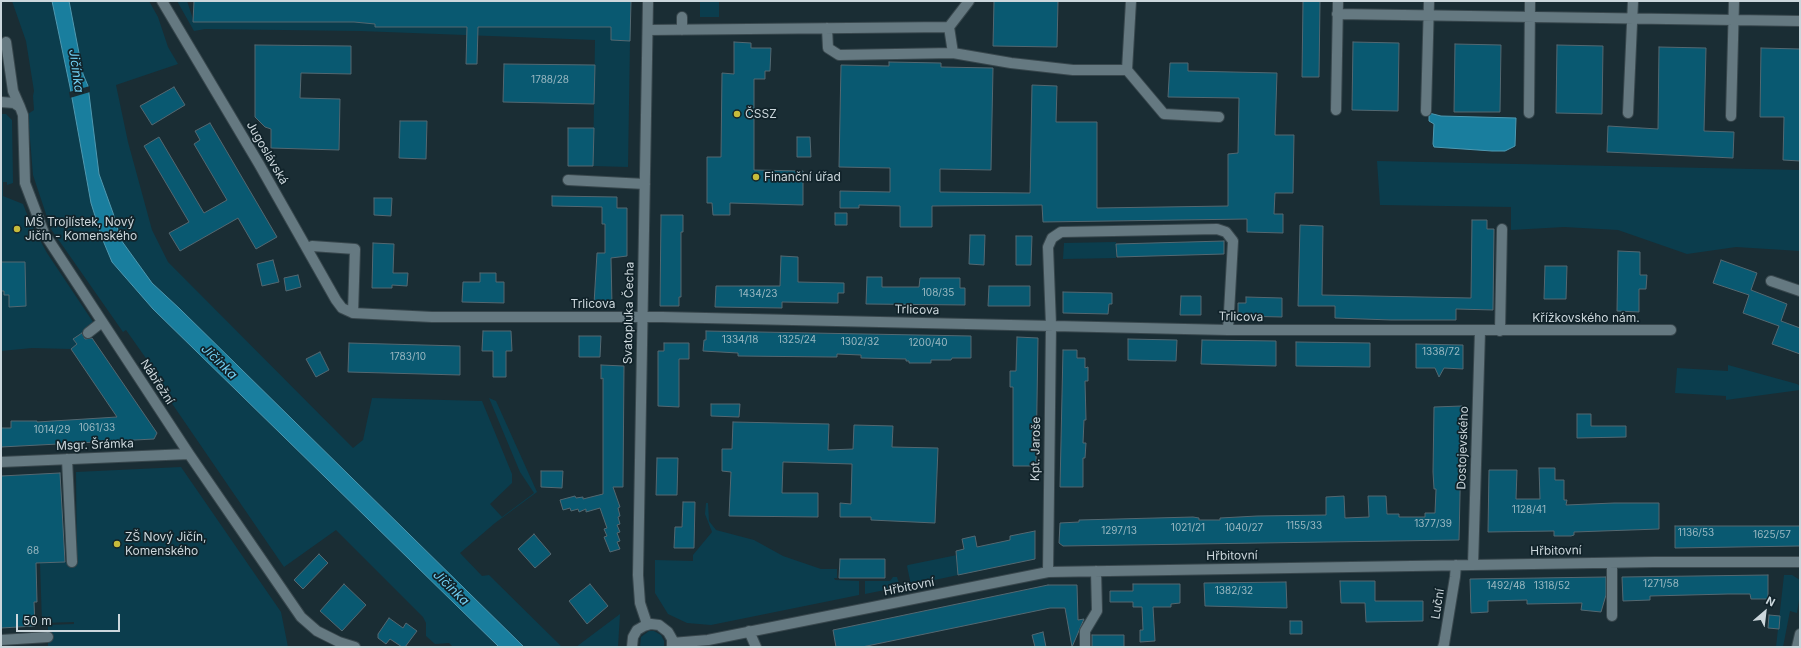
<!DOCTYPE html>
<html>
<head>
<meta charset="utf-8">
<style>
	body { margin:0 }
	#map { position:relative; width:1801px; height:648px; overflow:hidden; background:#1a2d34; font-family:Inter,sans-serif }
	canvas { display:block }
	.frame { position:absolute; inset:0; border:2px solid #ccd7dc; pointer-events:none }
	.north { position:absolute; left:1745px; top:592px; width:40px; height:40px; -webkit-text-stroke:3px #11232a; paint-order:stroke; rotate:28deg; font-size:11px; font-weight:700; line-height:16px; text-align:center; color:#ccd7dc }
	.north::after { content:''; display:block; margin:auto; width:14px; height:18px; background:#ccd7dc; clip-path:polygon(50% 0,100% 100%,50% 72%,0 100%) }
	.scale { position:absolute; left:16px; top:614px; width:104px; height:18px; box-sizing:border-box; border:2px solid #ccd7dc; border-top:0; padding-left:5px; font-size:12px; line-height:14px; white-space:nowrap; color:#ccd7dc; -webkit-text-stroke:3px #11232a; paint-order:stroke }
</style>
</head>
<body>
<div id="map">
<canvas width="1801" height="648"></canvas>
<div class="frame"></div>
<div class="north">N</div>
<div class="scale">50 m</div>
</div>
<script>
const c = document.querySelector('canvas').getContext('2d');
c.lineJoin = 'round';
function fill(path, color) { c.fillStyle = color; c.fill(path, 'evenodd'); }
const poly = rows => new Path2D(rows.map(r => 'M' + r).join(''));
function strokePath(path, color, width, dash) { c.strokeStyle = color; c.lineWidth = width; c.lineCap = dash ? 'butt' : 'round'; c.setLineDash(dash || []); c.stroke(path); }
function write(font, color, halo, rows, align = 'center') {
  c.font = font + ' Inter,sans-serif'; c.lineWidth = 3.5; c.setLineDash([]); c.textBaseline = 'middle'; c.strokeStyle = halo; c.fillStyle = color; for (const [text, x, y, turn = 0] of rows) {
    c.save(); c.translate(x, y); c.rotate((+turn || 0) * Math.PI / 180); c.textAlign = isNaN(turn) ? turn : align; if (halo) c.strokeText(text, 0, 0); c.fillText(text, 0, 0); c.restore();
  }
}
fill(poly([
	[12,1,52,1,70,87,91,203,102,238,112,262,153,309,499,647,453,647,449,643,435,644,426,636,426,623,423,617,336,530,284,567,147,367,150,364,126,330,123,332,51,229,33,175,28,114,34,110,33,96,34,91,26,41],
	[69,1,149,1,158,17,168,47,178,64,116,85,128,142,152,230,168,262,353,448,363,440,372,398,482,401,512,474,512,483,490,504,502,517,534,493,520,472,489,398,496,401,537,492,495,523,460,553,482,576,489,575,562,647,524,647,180,309,152,284,121,240,113,213,99,174,88,86,83,74],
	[177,1,187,1,194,22,354,22,375,24,375,27,611,27,611,40,630,41,628,167,593,166,595,40,360,31,205,29,194,31],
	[700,1,719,1,719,17,700,17],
	[1,114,6,114,12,120,13,183,7,185,7,182,3,182,3,196,23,204,30,222,47,253,93,322,89,328,74,338,77,344,71,349,32,348,1,351],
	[1377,161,1800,170,1800,251,1736,247,1687,254,1618,230,1564,227,1511,230,1511,207,1380,205],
	[1116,242,1116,258,1063,259,1064,243],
	[1728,365,1797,384,1800,386,1800,390,1726,400,1726,396,1675,393,1677,368,1728,371],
	[181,467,281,612,288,647,48,647,48,625,74,624,74,622,42,623,40,563,77,561,76,472],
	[706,503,708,503,709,521,716,530,754,540,783,556,821,569,837,569,837,578,834,578,835,580,859,581,859,595,711,625,687,623,668,614,655,593,655,560,693,561,693,555,712,532,705,514],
	[957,555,958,575,911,585,907,566,908,565],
	[1784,575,1792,575,1800,580,1800,594,1797,613,1790,611,1783,647,1776,647],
	[893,577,897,577,900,587,865,594,865,581,890,581],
	[620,614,618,647,576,647],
	[649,631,654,631,661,635,664,641,664,647,640,647,641,637]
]), '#0b3d4d');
const water = poly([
	[52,1,69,1,83,74,88,86,99,174,113,213,121,240,152,283,180,309,524,647,499,647,153,309,112,262,102,238,91,203,70,87,52,1],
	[1429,113,1441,116,1516,118,1515,146,1505,151,1492,151,1434,147,1433,144,1434,124,1429,121,1429,113]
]);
fill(water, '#197e9e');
strokePath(water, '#4f99b1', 1);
fill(poly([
	[90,86,90,92,70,98,69,92]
]), '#1a2d34');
const building = poly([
	[194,1,631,1,630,41,611,40,611,27,478,27,477,64,466,64,467,27,375,27,375,24,354,22,193,22,194,1],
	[994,1,1058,1,1057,47,993,46,994,1],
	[1303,1,1320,1,1319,77,1302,77,1303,1],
	[734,42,751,43,751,48,771,48,770,71,765,71,765,79,754,79,754,170,803,171,803,205,730,203,730,215,713,215,712,203,707,203,707,157,721,157,722,73,734,74,734,42],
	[1353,42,1399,43,1398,111,1352,110,1353,42],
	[1455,44,1501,45,1500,112,1454,112,1455,44],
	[255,45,351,46,351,74,301,73,300,98,340,99,339,150,271,148,271,129,265,127,255,117,255,45],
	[1557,45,1603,46,1602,114,1556,113,1557,45],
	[1659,47,1706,48,1704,131,1734,132,1733,158,1607,152,1608,126,1658,129,1659,47],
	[1761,48,1800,49,1800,161,1783,160,1784,117,1760,117,1761,48],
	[889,62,941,63,941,67,993,68,991,170,940,169,940,192,1030,193,1032,85,1057,86,1056,122,1097,122,1097,208,1228,206,1228,154,1238,153,1239,98,1168,97,1170,63,1188,63,1188,71,1277,73,1275,135,1294,135,1293,193,1275,193,1274,214,1283,214,1283,233,1247,232,1247,219,1043,222,1042,205,932,206,932,227,900,227,900,206,859,205,859,208,840,208,840,191,890,192,890,168,839,167,841,65,889,66,889,62],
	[504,64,595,65,594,104,503,102,504,64],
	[174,87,185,105,152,125,140,106,174,87],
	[400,121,427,121,426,159,399,158,400,121],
	[210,123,277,237,256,249,238,218,180,251,169,233,189,222,144,146,159,137,204,213,227,200,194,144,200,140,195,131,210,123],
	[568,128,594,128,593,166,568,166,568,128],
	[797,137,810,137,811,157,797,157,797,137],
	[552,196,617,197,617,208,627,208,627,256,611,258,612,305,594,304,597,253,605,253,605,224,602,224,602,207,552,206,552,196],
	[374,198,392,198,391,216,374,215,374,198],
	[835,213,847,213,847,225,835,225,835,213],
	[661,215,683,215,683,232,681,232,681,297,679,297,679,306,660,306,661,215],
	[1472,220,1487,220,1487,229,1494,229,1493,310,1456,309,1456,320,1391,320,1335,318,1335,306,1298,306,1300,225,1323,226,1322,295,1471,298,1472,220],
	[970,235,985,235,984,265,969,264,970,235],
	[1016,236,1032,236,1031,265,1016,265,1016,236],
	[1224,241,1224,254,1117,257,1116,244,1224,241],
	[373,243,394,244,393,273,408,273,407,286,392,285,392,288,372,288,373,243],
	[1618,251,1640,252,1640,275,1647,275,1646,289,1639,289,1639,312,1617,311,1618,251],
	[781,256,798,257,798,282,844,283,844,293,838,293,838,303,782,302,782,308,715,307,716,286,780,286,781,256],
	[273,260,279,282,262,286,257,264,273,260],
	[1721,260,1757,273,1751,290,1787,304,1781,321,1800,328,1800,354,1772,344,1779,326,1743,313,1749,295,1713,283,1721,260],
	[1,262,25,262,26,306,9,307,9,295,4,295,4,291,1,291,1,262],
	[1545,266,1567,266,1566,299,1544,299,1545,266],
	[480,273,496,273,496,282,504,282,504,303,462,302,463,282,480,282,480,273],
	[298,275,301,287,286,291,284,278,298,275],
	[867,277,882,277,882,287,919,287,920,278,960,278,960,288,965,288,965,305,866,304,867,277],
	[989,286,1030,286,1030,306,988,306,989,286],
	[1063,292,1112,293,1112,304,1109,304,1108,314,1063,313,1063,292],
	[1181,296,1201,296,1201,315,1180,315,1181,296],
	[1246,297,1282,298,1282,317,1238,316,1238,303,1246,303,1246,297],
	[483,331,511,331,512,351,506,351,506,377,493,377,493,351,482,351,483,331],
	[706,331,971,336,971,358,952,358,951,360,931,360,931,363,909,363,909,361,906,361,906,359,861,358,861,355,837,354,837,357,831,357,738,356,738,353,703,351,704,340,706,340,706,331],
	[82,333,85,339,92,338,157,433,154,439,1,447,1,428,11,428,11,421,37,421,37,422,117,417,71,349,77,344,73,339,82,333],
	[579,336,601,336,600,357,579,357,579,336],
	[1017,337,1038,338,1036,466,1013,466,1013,387,1010,387,1010,371,1016,371,1017,337],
	[1128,339,1177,340,1176,361,1128,360,1128,339],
	[1202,340,1276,341,1276,366,1201,364,1202,340],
	[1296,342,1370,343,1370,367,1296,366,1296,342],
	[349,343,460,346,460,375,348,372,349,343],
	[664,343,689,343,689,359,679,359,679,407,658,406,658,351,664,351,664,343],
	[1416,344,1463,345,1463,369,1444,368,1439,377,1435,368,1416,368,1416,344],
	[1063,350,1077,350,1077,358,1085,358,1085,368,1088,367,1088,381,1085,381,1086,420,1084,420,1083,443,1086,443,1085,458,1083,458,1083,487,1060,487,1063,350],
	[320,352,329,370,316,377,306,359,320,352],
	[601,365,624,366,623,487,613,487,620,507,618,508,620,516,618,517,620,524,617,525,620,532,617,533,620,541,617,542,620,549,610,552,604,537,607,536,604,529,607,528,600,508,586,512,586,509,579,512,578,509,571,511,570,508,563,510,560,500,575,496,576,498,583,497,583,499,603,494,603,378,601,379,601,365],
	[711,404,740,404,739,417,711,416,711,404],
	[1462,406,1459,540,1063,546,1059,543,1060,523,1079,522,1079,520,1193,517,1199,518,1199,520,1220,520,1220,518,1257,516,1326,515,1326,497,1344,496,1345,518,1369,517,1368,496,1386,496,1387,514,1399,514,1399,517,1425,517,1425,513,1435,513,1436,489,1434,489,1433,472,1434,407,1462,406],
	[1577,414,1591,414,1591,426,1626,426,1626,437,1577,438,1577,414],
	[733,422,829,424,828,450,853,449,854,425,893,426,892,447,938,448,935,523,871,520,871,517,840,517,840,503,851,504,852,464,783,462,782,493,818,493,818,517,729,516,731,472,722,471,722,449,732,449,733,422],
	[657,458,678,458,677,495,656,495,657,458],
	[1539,468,1555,468,1555,480,1564,480,1564,500,1567,500,1566,505,1614,503,1659,503,1659,529,1574,532,1574,535,1571,536,1554,536,1554,531,1488,532,1489,470,1517,470,1516,499,1540,499,1539,468],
	[541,471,563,471,562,488,541,487,541,471],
	[60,473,65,562,36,563,37,602,34,602,35,626,1,628,1,476,60,473],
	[683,502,695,502,694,548,674,548,675,527,682,527,683,502],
	[1675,526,1800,526,1800,546,1675,548,1675,526],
	[1035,531,1035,559,958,575,956,551,964,549,962,539,975,536,977,547,1010,540,1010,536,1035,531],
	[534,534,551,554,535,568,518,549,534,534],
	[319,554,328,563,303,589,294,580,319,554],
	[840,559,885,559,885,578,839,578,840,559],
	[1768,575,1768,599,1751,599,1750,594,1728,594,1650,596,1650,600,1623,601,1622,577,1768,575],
	[1606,577,1606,595,1601,612,1581,610,1582,603,1527,604,1527,600,1488,601,1488,612,1471,613,1470,579,1606,577],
	[1340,581,1375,581,1375,601,1423,601,1423,621,1366,622,1365,603,1341,603,1340,581],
	[1286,582,1287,608,1205,606,1204,583,1286,582],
	[344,584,366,605,342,631,320,611,344,584],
	[590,584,608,606,587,624,569,601,590,584],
	[1133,584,1180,584,1180,603,1171,604,1171,607,1153,607,1155,641,1140,642,1140,630,1143,630,1142,607,1133,607,1133,602,1110,602,1110,591,1133,591,1133,584],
	[1048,585,1077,585,1078,620,1084,619,1072,647,1065,608,1050,608,862,647,836,647,833,630,1048,585],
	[1769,615,1780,616,1779,629,1768,628,1769,615],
	[389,618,403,628,406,623,417,631,405,647,402,647,390,639,386,644,378,638,378,634,389,618],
	[1290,621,1302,621,1302,634,1290,634,1290,621],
	[1043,632,1046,647,1035,647,1032,635,1043,632],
	[1092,635,1124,635,1124,647,1092,647,1092,635]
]);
fill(building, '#095971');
strokePath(building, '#546871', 1);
const minor = poly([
	[162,1,259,164,336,300,342,308,353,313,432,317,662,317,1228,330,1671,330],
	[1131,1,1127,70,1164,114,1219,117],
	[1337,14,1800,21],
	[949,27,953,53,1011,63,1073,70,1127,70],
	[827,28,828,48,839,55,953,53],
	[648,30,949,27,969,1],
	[682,30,682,17],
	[6,42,13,91,20,107],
	[1,102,14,103,20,107,23,115,25,183,44,233,189,454,301,617,317,631,339,642,355,647],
	[1336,110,1338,1],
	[1426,111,1429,1],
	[1529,113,1530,1],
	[1628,113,1633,1],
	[1731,116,1734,1],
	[568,180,645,184],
	[307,249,312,246,355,249,353,313],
	[1771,281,1800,291],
	[1500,331,1502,229],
	[88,333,102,322],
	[67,459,72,562],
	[1,462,189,454],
	[1612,563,1612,616],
	[1473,565,1480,331],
	[1048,572,1051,325,1048,247,1052,238,1061,232,1217,229,1226,232,1233,241,1228,330],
	[647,624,640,603,638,575,648,1],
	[749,631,756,647],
	[1,640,48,637],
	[672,643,708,640,1048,572,1654,562,1800,562],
	[632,647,633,637,637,630,644,626,651,624,659,625,668,632,672,639,672,647],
	[1085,647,1085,631,1097,611,1096,571],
	[1443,647,1444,644,1455,577,1456,565],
	[1797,647,1800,634]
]);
strokePath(minor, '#38474d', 12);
strokePath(minor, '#657981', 10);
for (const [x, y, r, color] of [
	[737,114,4,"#c7bb3b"],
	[756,177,4,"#c7bb3b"],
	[17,229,4,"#c7bb3b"],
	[117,544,4,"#c7bb3b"]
]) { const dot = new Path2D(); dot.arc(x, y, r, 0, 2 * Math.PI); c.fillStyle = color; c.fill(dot); strokePath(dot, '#11232a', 1.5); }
write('10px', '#9bb8c1', null, [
	["1788/28",550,80],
	["108/35",938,293],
	["1434/23",758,294],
	["1334/18",740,340],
	["1325/24",797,340],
	["1302/32",860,342],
	["1200/40",928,343],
	["1338/72",1441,352],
	["1783/10",408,357],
	["1061/33",97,428],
	["1014/29",52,430],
	["1128/41",1529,510],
	["1377/39",1433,524],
	["1155/33",1304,526],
	["1021/21",1188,528],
	["1040/27",1244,528],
	["1297/13",1119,531],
	["1136/53",1696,533],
	["1625/57",1772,535],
	["68",33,551],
	["1271/58",1661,584],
	["1492/48",1506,586],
	["1318/52",1552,586],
	["1382/32",1234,591]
]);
write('12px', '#ccd7dc', '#11232a', [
	["ČSSZ",745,114],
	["Finanční úřad",764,177],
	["MŠ Trojlístek, Nový",25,222],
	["Jičín - Komenského",25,236],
	["ZŠ Nový Jičín,",125,537],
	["Komenského",125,551]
], 'left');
write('12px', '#ccd7dc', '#11232a', [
	["Jugoslávská",267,153,60],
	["Trlicova",593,304],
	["Trlicova",917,310,1],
	["Svatopluka Čecha",629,313,-89],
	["Trlicova",1241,317,1],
	["Křížkovského nám.",1586,318],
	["Nábřežní",157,382,57],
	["Msgr. Šrámka",95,445,-2],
	["Dostojevského",1463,448,-88],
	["Kpt. Jaroše",1036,449,-89],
	["Hřbitovní",1556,551,-1],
	["Hřbitovní",1232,556,-1],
	["Hřbitovní",909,587,-11],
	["Luční",1438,604,-81]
]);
write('italic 13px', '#71cff3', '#11232a', [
	["Jičínka",76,71,82],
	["Jičínka",219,362,44],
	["Jičínka",451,588,44]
]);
</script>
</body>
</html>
